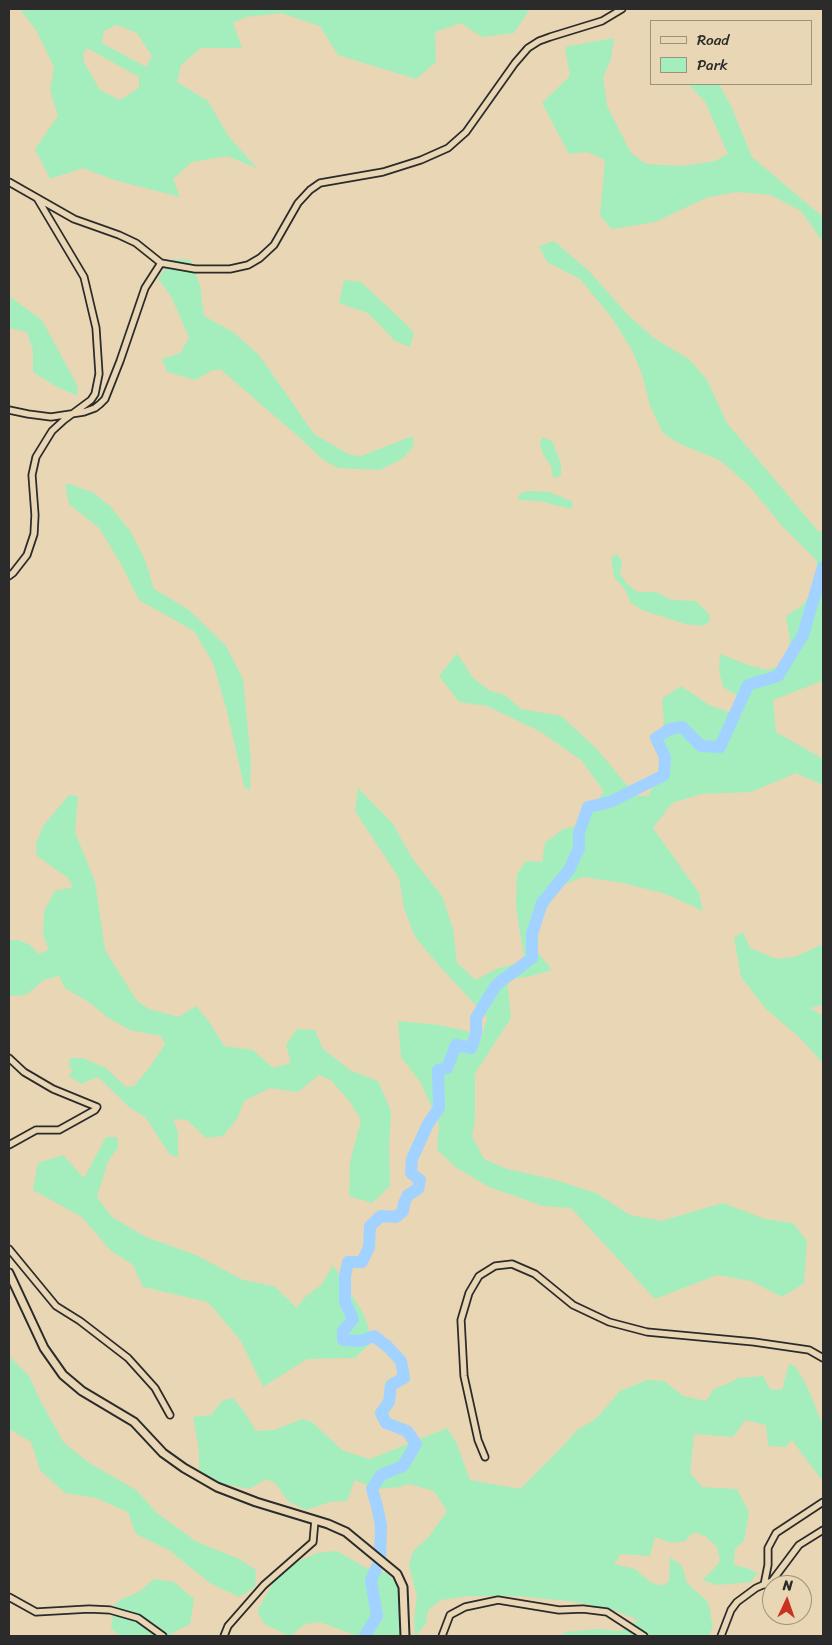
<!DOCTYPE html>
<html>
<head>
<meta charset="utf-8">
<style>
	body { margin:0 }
	#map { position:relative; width:832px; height:1645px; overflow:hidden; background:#e9d6b4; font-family:Sriracha,sans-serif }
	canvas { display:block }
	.frame { position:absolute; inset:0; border:10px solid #2b2b2b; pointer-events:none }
	.legend { position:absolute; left:650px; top:20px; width:162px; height:65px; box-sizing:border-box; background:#e9d6b4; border:1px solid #9d927d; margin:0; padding:6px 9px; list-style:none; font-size:15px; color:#2b2b2b }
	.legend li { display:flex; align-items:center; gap:10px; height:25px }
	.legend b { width:25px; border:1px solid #9d927d }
	.north { position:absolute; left:762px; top:1575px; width:50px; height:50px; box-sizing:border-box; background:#e9d6b4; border:1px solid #9d927d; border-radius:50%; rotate:3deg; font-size:14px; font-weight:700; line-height:20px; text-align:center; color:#2b2b2b }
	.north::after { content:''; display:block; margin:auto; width:18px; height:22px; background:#c8321e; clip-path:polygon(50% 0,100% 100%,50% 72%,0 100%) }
</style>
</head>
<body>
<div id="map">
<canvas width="832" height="1645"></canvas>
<div class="frame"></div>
<ul class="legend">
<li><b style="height:6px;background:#e9d6b4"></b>Road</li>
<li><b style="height:14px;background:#a4eebd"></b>Park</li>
</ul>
<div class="north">N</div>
</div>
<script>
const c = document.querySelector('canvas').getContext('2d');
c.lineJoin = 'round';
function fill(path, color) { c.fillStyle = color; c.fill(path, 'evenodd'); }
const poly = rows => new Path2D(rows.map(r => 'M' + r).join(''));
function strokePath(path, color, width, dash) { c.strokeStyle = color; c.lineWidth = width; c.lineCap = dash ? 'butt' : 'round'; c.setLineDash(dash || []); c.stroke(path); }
fill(poly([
	[20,9,530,9,514,33,482,37,461,23,435,32,436,62,416,79,338,55,320,26,281,13,247,17,233,22,242,48,201,48,181,65,177,82,208,101,229,137,257,168,227,156,192,162,173,179,180,197,114,180,83,168,50,179,35,149,58,116,50,90,54,67,36,30],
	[117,25,137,33,152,56,146,67,102,43,104,31],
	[87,48,139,77,139,88,120,100,100,90,84,62,83,54],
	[614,38,611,59,603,77,607,106,631,153,646,164,683,166,715,161,728,154,705,102,688,84,719,84,731,106,752,157,823,217,823,242,801,211,771,195,736,192,706,198,655,222,612,229,600,216,605,160,587,152,569,154,542,103,570,76,565,47],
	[554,241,589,271,628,315,654,338,690,360,707,380,727,423,819,532,823,531,823,657,822,681,773,700,776,732,823,759,823,785,796,773,751,792,701,794,672,803,653,828,699,893,703,911,666,894,623,883,583,877,559,887,539,922,534,948,552,970,527,977,507,979,511,1018,475,1073,475,1119,472,1136,484,1159,507,1169,552,1179,596,1193,630,1215,661,1221,723,1203,765,1219,793,1223,807,1241,804,1283,782,1297,751,1281,717,1275,655,1299,571,1208,543,1206,489,1187,457,1168,437,1150,439,1124,421,1083,401,1057,398,1021,439,1025,467,1031,480,1043,487,1017,442,969,415,937,404,908,399,878,355,811,358,788,393,824,412,858,442,896,453,929,457,963,476,980,496,969,525,961,518,921,516,903,517,874,526,861,542,862,545,843,563,829,585,824,590,810,604,792,582,761,541,732,487,706,459,702,439,676,457,653,473,678,490,691,505,695,521,709,561,716,597,749,636,796,648,796,658,777,662,766,658,749,664,722,662,699,681,686,709,705,742,716,741,698,723,687,719,669,720,654,751,666,769,670,786,662,790,640,786,616,801,606,816,591,820,575,816,560,783,527,750,487,721,461,678,443,663,433,650,406,642,374,632,350,612,318,580,279,547,262,539,246],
	[173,259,190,260,200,285,204,316,233,332,259,355,314,434,350,455,361,456,413,436,413,447,402,459,380,470,338,468,323,460,299,437,220,369,211,371,195,380,167,372,162,359,180,353,189,338,172,298,158,278],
	[344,280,361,282,404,322,414,333,410,347,395,341,368,313,339,303],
	[9,296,42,320,77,385,78,396,57,387,33,372,33,351,27,332,9,328],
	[542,437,552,441,561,464,561,476,553,478,551,466,543,454,540,444],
	[70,484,94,493,111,507,131,532,145,560,154,589,189,610,226,646,243,679,251,761,250,791,244,786,227,711,213,663,194,631,139,600,120,562,99,528,69,504,65,485],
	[528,491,549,492,559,496,573,502,571,509,539,501,518,500,519,494],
	[617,554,622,561,620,574,627,584,638,592,656,592,672,600,696,601,709,614,710,621,703,626,685,624,642,610,630,602,625,589,614,577,611,557],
	[69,795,78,796,75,832,95,882,105,950,137,1001,149,1009,179,1017,196,1006,210,1023,224,1046,253,1050,273,1068,291,1063,286,1045,297,1029,315,1030,323,1049,350,1070,378,1081,391,1111,389,1148,390,1186,372,1203,349,1196,350,1162,361,1120,350,1102,331,1080,319,1075,298,1092,270,1088,244,1101,237,1119,223,1136,206,1138,187,1120,173,1119,178,1132,178,1157,170,1155,146,1118,129,1107,98,1077,81,1084,69,1076,73,1070,69,1067,70,1058,83,1058,106,1068,126,1087,134,1086,149,1068,165,1044,161,1036,130,1030,107,1017,90,1003,65,988,59,976,44,980,26,995,9,996,9,940,19,940,30,945,39,954,49,950,43,934,44,911,55,891,73,887,68,878,37,856,36,844,43,826],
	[743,932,750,948,777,959,795,957,823,944,823,1005,810,1008,823,1016,823,1063,799,1037,766,1009,741,977,734,938],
	[106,1137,117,1137,118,1148,108,1161,97,1197,112,1217,146,1237,196,1255,243,1280,274,1286,297,1308,304,1298,322,1284,333,1265,363,1313,373,1341,355,1358,307,1359,263,1387,241,1341,208,1302,143,1287,133,1265,110,1250,82,1217,33,1190,38,1163,63,1155,84,1178],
	[9,1356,29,1376,41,1402,64,1443,88,1462,136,1490,157,1513,197,1542,239,1559,256,1570,255,1587,239,1597,210,1583,169,1550,136,1534,128,1512,96,1498,65,1493,40,1470,31,1442,9,1429],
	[789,1364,795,1366,806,1384,823,1425,823,1478,821,1479,792,1440,785,1447,768,1446,766,1425,745,1420,733,1437,694,1434,690,1473,702,1487,737,1489,749,1512,744,1541,735,1549,734,1565,747,1568,757,1573,751,1582,717,1585,702,1580,711,1572,720,1561,717,1547,705,1536,694,1532,685,1541,671,1543,655,1537,650,1556,621,1554,614,1564,635,1569,650,1582,662,1586,669,1581,670,1557,682,1566,687,1583,708,1602,713,1627,708,1636,562,1636,564,1632,598,1629,621,1631,638,1620,611,1609,569,1601,517,1596,470,1596,441,1600,428,1610,426,1624,415,1636,414,1619,417,1597,409,1565,413,1551,429,1537,447,1511,434,1491,409,1484,400,1487,376,1489,355,1480,347,1501,330,1502,306,1510,288,1501,275,1483,266,1479,250,1489,214,1482,199,1470,199,1450,193,1417,211,1415,223,1400,233,1398,243,1410,256,1431,274,1430,302,1419,312,1422,343,1451,370,1459,447,1428,456,1442,470,1480,520,1489,564,1445,576,1431,597,1418,620,1391,647,1380,664,1381,683,1396,706,1401,714,1389,727,1384,738,1378,763,1376,770,1389,782,1390],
	[337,1551,364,1567,389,1574,402,1592,409,1609,405,1636,358,1636,319,1622,305,1624,290,1636,264,1624,257,1611,276,1578,292,1564,317,1553],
	[154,1579,174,1582,194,1599,190,1624,167,1636,120,1636,111,1628,115,1604,124,1598,139,1592]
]), '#a4eebd');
strokePath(poly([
	[365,1636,377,1616,371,1580,380,1560,381,1526,377,1506,372,1489,381,1475,403,1466,416,1444,407,1431,386,1423,381,1413,389,1402,391,1385,404,1378,401,1361,388,1347,374,1336,361,1341,343,1340,343,1331,353,1319,345,1302,345,1276,348,1262,362,1262,369,1247,370,1226,381,1216,396,1217,403,1211,404,1203,408,1195,418,1189,420,1180,411,1173,412,1159,428,1124,439,1108,438,1070,447,1068,456,1045,471,1048,476,1034,476,1018,496,985,532,958,532,934,542,903,569,870,579,848,579,833,588,807,610,802,664,775,665,757,656,738,670,729,682,727,701,746,720,747,748,685,778,676,803,635,823,567]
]), '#a2d2ff', 12);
const minor = poly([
	[9,182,74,219,119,235,136,243,161,263,195,269,230,269,248,265,260,258,274,245,298,203,310,190,320,183,383,172,421,160,448,148,466,132,515,63,528,48,539,41,550,37,602,21,622,9],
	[9,410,28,414,51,417,84,412,95,408,100,404,105,399,120,361,145,288,161,263],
	[9,576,13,573,27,555,34,534,35,515,32,475,36,457,52,431,64,420,91,400,95,394,99,374,96,328,84,277,37,198],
	[9,1058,24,1072,53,1089,97,1107,95,1110,59,1130,36,1130,9,1145],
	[9,1249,56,1306,80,1321,128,1358,155,1388,170,1415],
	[485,1457,478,1440,464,1376,461,1320,469,1293,479,1276,495,1266,512,1264,535,1274,573,1305,609,1322,647,1332,754,1342,809,1350,823,1358],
	[764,1585,768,1565,768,1548,776,1533,823,1502],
	[9,1597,36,1612,89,1609,110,1610,138,1618,163,1636],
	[224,1636,228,1626,264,1585,313,1542,315,1520],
	[442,1636,450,1615,465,1607,498,1600,559,1610,583,1609,607,1612,644,1636],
	[721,1636,731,1610,737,1602,756,1588,772,1581,799,1545,823,1530]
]);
const tertiary = poly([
	[9,1273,44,1348,63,1375,82,1391,134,1422,163,1453,184,1468,217,1487,256,1502,328,1524,346,1532,397,1574,403,1587,405,1636]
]);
strokePath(minor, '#2b2b2b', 9);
strokePath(tertiary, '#2b2b2b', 11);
strokePath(minor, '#e9d6b4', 5.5);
strokePath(tertiary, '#e9d6b4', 7);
</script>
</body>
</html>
